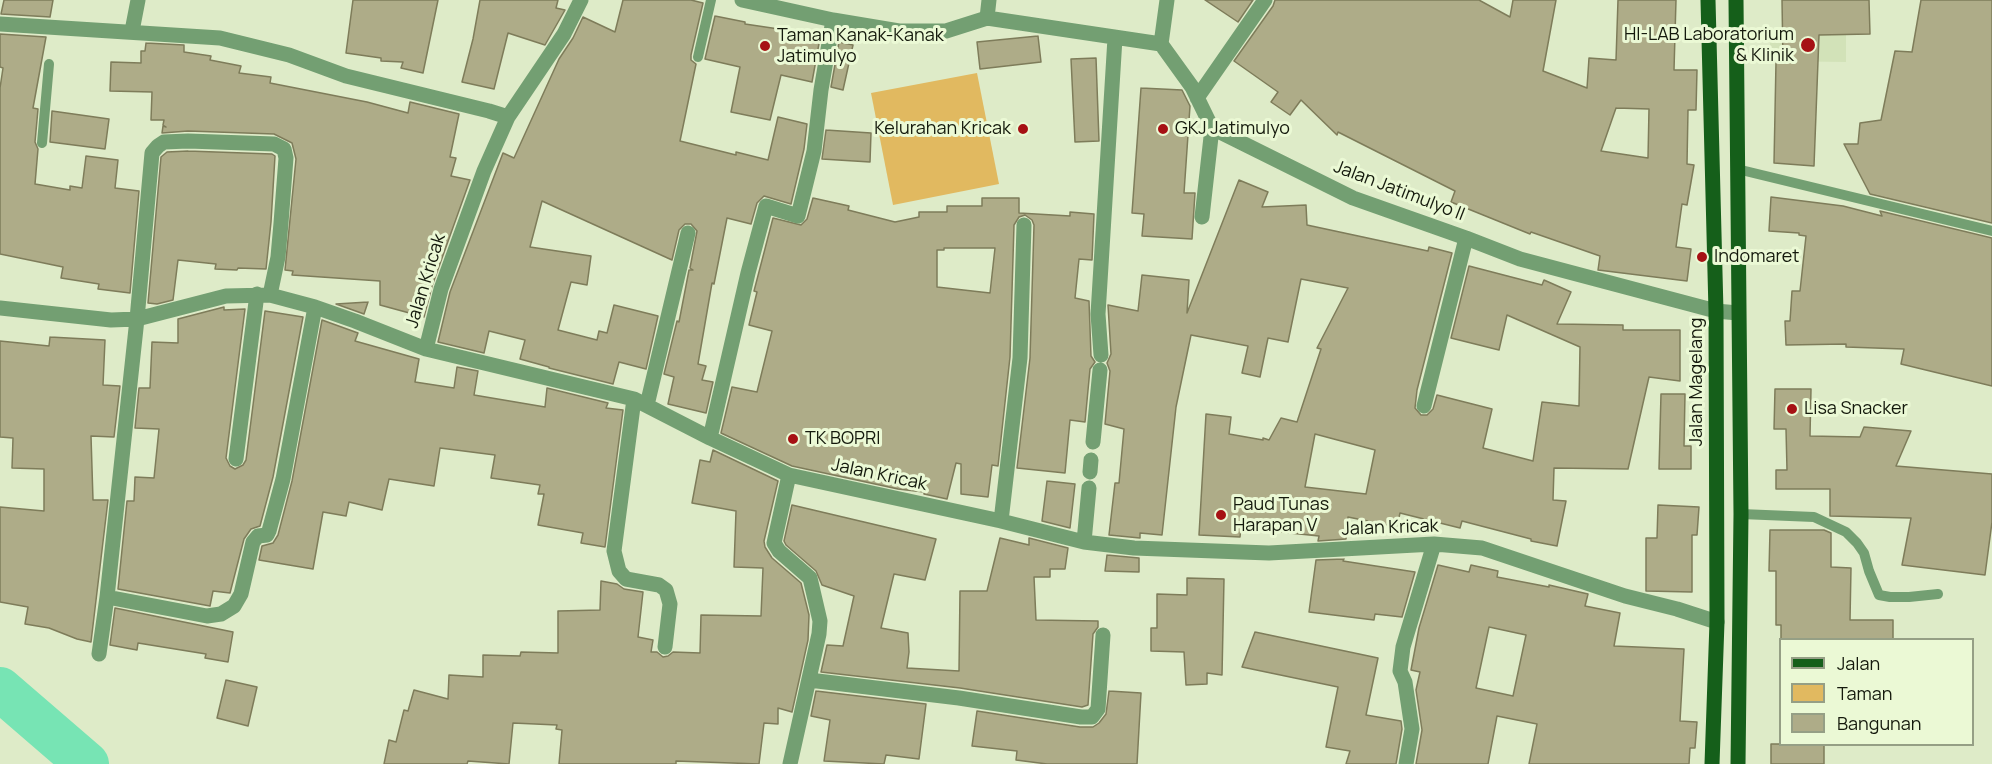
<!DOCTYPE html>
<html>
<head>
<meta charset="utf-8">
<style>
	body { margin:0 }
	#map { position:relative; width:1992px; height:764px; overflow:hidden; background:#deebc8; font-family:Manrope,sans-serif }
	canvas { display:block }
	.legend { position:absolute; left:1779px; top:638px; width:195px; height:108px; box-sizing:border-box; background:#ebf9d5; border:2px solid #959f85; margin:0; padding:8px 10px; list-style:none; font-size:18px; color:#14190c }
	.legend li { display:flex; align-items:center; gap:12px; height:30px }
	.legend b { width:30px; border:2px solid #959f85 }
</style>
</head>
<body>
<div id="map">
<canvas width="1992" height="764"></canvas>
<ul class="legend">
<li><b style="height:8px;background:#155f1a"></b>Jalan</li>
<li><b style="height:16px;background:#e1b960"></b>Taman</li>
<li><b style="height:16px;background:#aeac88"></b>Bangunan</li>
</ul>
</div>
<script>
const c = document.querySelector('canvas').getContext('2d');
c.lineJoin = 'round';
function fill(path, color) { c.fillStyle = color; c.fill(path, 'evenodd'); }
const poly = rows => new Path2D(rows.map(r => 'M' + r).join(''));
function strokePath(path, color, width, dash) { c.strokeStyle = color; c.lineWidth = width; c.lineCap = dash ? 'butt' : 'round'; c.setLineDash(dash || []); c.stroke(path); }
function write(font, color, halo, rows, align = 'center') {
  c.font = font + ' Manrope,sans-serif'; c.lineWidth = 6; c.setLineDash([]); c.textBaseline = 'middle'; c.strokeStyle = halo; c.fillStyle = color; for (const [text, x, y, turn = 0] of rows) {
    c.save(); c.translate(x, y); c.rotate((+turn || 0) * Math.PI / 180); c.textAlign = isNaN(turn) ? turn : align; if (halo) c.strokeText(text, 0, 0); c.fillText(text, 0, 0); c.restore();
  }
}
fill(poly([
	[1770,28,1846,29,1846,62,1770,61]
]), '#d2e2b8');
fill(poly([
	[977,73,999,184,893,205,871,93]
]), '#e1b960');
strokePath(poly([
	[0,689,87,764]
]), '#77e4b4', 44);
const building = poly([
	[4,0,53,0,50,17,1,14,4,0],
	[353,0,438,0,423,73,401,68,403,62,381,61,381,58,346,53,353,0],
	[480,0,558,0,556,8,565,10,545,45,508,33,494,89,462,82,473,39,480,0],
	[623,0,691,0,703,3,691,55,691,60,696,64,680,141,736,155,736,152,768,160,778,117,807,124,804,149,791,204,764,196,757,203,751,224,727,218,714,284,712,283,698,364,706,366,702,380,713,382,706,413,668,404,674,377,664,374,677,321,679,322,689,270,693,270,690,268,697,231,691,224,685,224,679,230,672,260,542,201,530,247,591,256,587,285,571,282,558,330,597,340,599,331,607,333,614,305,658,316,646,369,619,362,613,384,549,368,549,367,520,359,525,340,489,331,484,353,438,342,450,292,503,153,514,158,559,59,573,38,583,17,615,32,623,0],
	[1205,0,1253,0,1238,22,1205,0],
	[1275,0,1479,0,1510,17,1513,0,1556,0,1543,71,1587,88,1589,58,1616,60,1618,0,1676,0,1674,70,1697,70,1696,110,1688,110,1687,164,1694,165,1687,205,1682,204,1676,247,1691,249,1687,281,1598,270,1600,256,1531,232,1530,234,1451,202,1455,191,1338,132,1337,135,1301,100,1290,115,1271,102,1278,92,1234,61,1273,6,1275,0],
	[1616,108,1649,109,1648,158,1601,151,1616,108],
	[1782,0,1869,0,1870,34,1819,35,1814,166,1774,163,1776,62,1783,63,1782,0],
	[1921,0,1992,0,1992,223,1870,194,1844,144,1858,144,1860,123,1881,120,1895,51,1912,52,1921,0],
	[715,16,745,22,745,24,799,32,820,38,812,82,781,75,770,120,731,112,740,67,705,59,715,16],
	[0,34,46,37,33,108,38,109,35,142,38,149,35,184,70,190,70,186,82,188,86,156,118,160,115,188,139,191,130,293,98,289,99,284,61,278,63,267,0,254,0,88,3,68,0,67,0,34],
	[1038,36,1041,62,980,69,977,42,1038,36],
	[839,42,853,45,843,90,831,87,839,42],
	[146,43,184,45,184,52,211,56,210,60,241,66,239,73,271,77,270,83,367,102,408,113,410,102,459,114,450,157,456,158,451,176,470,180,432,286,424,317,380,305,380,281,292,275,293,271,285,270,296,159,292,143,274,134,188,131,162,133,163,126,166,127,163,125,164,120,151,120,152,92,110,91,111,62,141,63,141,51,145,51,146,43],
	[1096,58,1099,141,1075,142,1071,59,1096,58],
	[1141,88,1182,90,1190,106,1184,193,1195,193,1192,239,1142,236,1144,214,1132,213,1141,88],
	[52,111,109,119,105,149,50,142,52,111],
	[826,130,871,133,870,162,822,159,826,130],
	[188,151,272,154,275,156,271,222,266,269,238,268,237,270,215,269,216,264,178,260,173,300,157,304,148,303,161,157,167,152,188,151],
	[1239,180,1268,192,1262,207,1306,205,1307,225,1428,251,1429,247,1452,253,1417,390,1415,408,1421,415,1427,415,1433,409,1437,395,1492,409,1483,448,1533,461,1542,402,1579,406,1580,347,1507,315,1499,350,1451,338,1469,266,1542,285,1544,280,1571,292,1557,324,1623,325,1623,330,1680,330,1680,381,1649,377,1628,469,1554,468,1553,500,1566,501,1557,546,1531,541,1531,539,1462,521,1460,528,1400,513,1397,527,1348,517,1346,539,1318,541,1319,536,1241,528,1240,537,1199,535,1206,414,1231,417,1229,434,1263,440,1263,438,1269,440,1281,418,1297,422,1321,349,1317,348,1348,288,1301,279,1288,342,1268,338,1260,377,1242,373,1248,346,1191,335,1176,407,1162,535,1140,533,1140,538,1109,535,1115,483,1119,483,1124,429,1105,424,1110,371,1107,363,1111,354,1108,305,1138,311,1142,275,1189,280,1187,313,1239,180],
	[1315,434,1375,450,1366,494,1305,487,1315,434],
	[1771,197,1843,206,1882,216,1880,211,1992,238,1992,386,1901,364,1904,349,1846,347,1846,344,1786,345,1785,321,1790,321,1792,291,1800,291,1806,236,1799,235,1799,233,1769,231,1771,197],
	[813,198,849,206,848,210,895,222,919,217,919,212,947,212,947,206,982,206,982,198,1019,198,1019,213,1070,216,1070,212,1094,214,1092,260,1079,259,1075,298,1089,301,1091,356,1095,362,1090,369,1085,422,1070,420,1065,473,1017,468,1030,358,1034,225,1032,220,1025,215,1019,217,1014,225,1010,357,998,466,992,465,988,497,961,494,961,464,956,463,947,499,924,494,924,492,898,489,792,466,721,433,732,387,757,392,772,331,749,325,757,292,754,291,773,218,801,225,807,219,813,198],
	[944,248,995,248,990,293,937,287,937,250,944,250,944,248],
	[368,302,364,314,336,304,368,302],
	[224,307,224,310,245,309,226,458,230,466,235,469,243,465,246,460,265,311,303,317,273,477,260,526,251,529,244,539,230,593,213,591,210,606,118,589,127,501,134,501,135,477,154,478,159,429,135,428,139,388,150,388,152,342,178,343,178,319,224,307],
	[322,320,358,333,355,341,419,359,415,382,454,388,457,367,478,371,474,395,545,407,547,388,608,403,606,408,623,410,605,547,581,543,583,533,538,525,544,494,538,494,540,485,491,478,495,455,440,448,434,486,389,479,382,510,349,502,346,516,323,512,313,569,259,560,262,546,273,543,278,535,292,481,322,320],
	[50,337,105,340,103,385,120,386,114,437,91,436,93,500,108,500,91,642,77,639,49,628,25,624,28,607,0,602,0,507,44,511,44,469,12,468,13,438,0,437,0,341,49,346,50,337],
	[1775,389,1811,389,1810,436,1860,437,1864,427,1911,431,1896,466,1992,474,1992,522,1985,575,1902,565,1911,518,1830,516,1830,489,1776,489,1776,470,1787,470,1786,429,1774,429,1775,389],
	[1661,394,1685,394,1684,446,1691,446,1691,469,1659,469,1661,394],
	[713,450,778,481,764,541,765,547,772,558,801,583,809,615,808,640,792,712,778,708,778,724,764,723,759,764,676,761,676,764,559,764,562,730,556,729,557,725,513,723,509,764,468,761,467,764,384,764,389,740,396,742,404,710,408,711,414,690,448,699,449,675,483,677,483,655,520,656,521,652,558,653,558,611,600,610,601,581,617,584,624,589,643,592,638,637,653,640,651,652,657,652,663,657,668,656,673,652,700,653,701,615,761,616,763,568,734,567,736,511,692,503,700,460,710,462,713,450],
	[1047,481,1075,484,1070,528,1042,521,1047,481],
	[792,505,936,539,925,580,894,574,881,628,908,633,909,652,907,668,959,671,960,591,987,591,1000,538,1029,545,1029,538,1068,548,1065,569,1050,569,1050,577,1034,577,1036,620,1098,621,1098,627,1093,634,1088,705,1082,707,960,688,821,672,827,645,843,646,854,596,822,585,816,571,786,545,784,541,792,505],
	[1658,505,1699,507,1697,535,1692,535,1692,592,1646,591,1646,538,1657,538,1658,505],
	[1770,530,1824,530,1831,533,1831,567,1851,568,1850,620,1893,620,1893,639,1781,639,1781,625,1776,625,1776,571,1769,571,1770,530],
	[1107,555,1139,558,1139,572,1105,571,1107,555],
	[1344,559,1343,561,1415,572,1402,617,1375,614,1374,620,1309,612,1316,560,1344,559],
	[1438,565,1469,572,1471,565,1498,571,1497,577,1549,587,1549,585,1588,594,1585,606,1620,613,1614,646,1684,649,1680,721,1697,722,1695,748,1690,748,1689,764,1529,764,1537,724,1497,716,1488,764,1416,764,1422,730,1416,690,1420,672,1411,670,1419,628,1438,565],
	[1489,627,1526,635,1513,696,1476,688,1489,627],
	[1187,578,1224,579,1222,675,1207,673,1207,684,1186,685,1184,652,1151,651,1151,628,1157,628,1157,594,1187,595,1187,578],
	[115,608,233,632,228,662,205,658,206,654,138,643,137,650,110,645,115,608],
	[1255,632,1378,658,1366,715,1401,721,1402,729,1396,764,1346,764,1350,751,1326,747,1338,687,1242,667,1255,632],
	[226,680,257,687,248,726,217,718,226,680],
	[816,691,926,704,919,759,886,755,884,764,824,761,830,720,811,716,816,691],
	[1109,691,1141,693,1137,764,1047,764,1016,760,1017,751,972,746,977,711,1080,727,1093,727,1099,723,1106,714,1109,691],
	[1771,744,1824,744,1824,764,1771,764,1771,744]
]);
fill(building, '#aeac88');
strokePath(building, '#7e7c5a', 1.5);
strokePath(poly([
	[698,57,711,0],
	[42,143,49,64],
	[1737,169,1992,231],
	[1741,514,1814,517,1846,532,1857,543,1864,553,1869,571,1879,595,1890,597,1909,597,1938,594]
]), '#739f72', 10);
strokePath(poly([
	[742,0,833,20,899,31,946,31,987,18,1161,44,1192,87,1212,128,1353,198,1466,238,1520,259,1716,311,1738,313],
	[987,18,989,0],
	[0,24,220,38,289,55,346,76,489,111,508,117],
	[132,31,138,0],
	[1161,44,1167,0],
	[1197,98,1265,0],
	[1202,217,1212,128],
	[0,308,111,320,137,319,226,296,270,295,315,307,355,321,426,349,634,399,710,438,789,475,1001,521,1084,542,1134,548,1269,553,1434,544,1482,548,1625,596,1677,609,1717,622],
	[426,349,441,289,484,171,508,117,564,34,581,0],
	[1101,355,1098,314,1115,38],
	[634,399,614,551,619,571,626,579,659,585,666,590,670,604,665,647],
	[647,405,688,233],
	[1424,406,1466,238],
	[710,438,748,273,766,206,798,216,814,151,821,90,833,20],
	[1093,442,1100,370],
	[236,459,257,294],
	[1090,472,1091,460],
	[789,475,774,543,779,551,810,578,820,621,819,634,790,764],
	[1001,521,1020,358,1024,225],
	[1084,542,1089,488],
	[107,597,207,616,221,614,234,606,241,594,253,542,258,536,267,535,269,531,283,479,315,307],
	[99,654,107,597,137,319,152,153,158,146,164,142,188,141,274,144,284,149,286,158,281,223,278,257,270,295],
	[809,680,959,698,1081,717,1092,717,1098,709,1103,635],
	[1406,764,1412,729,1405,682,1400,671,1403,647,1434,544]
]), '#739f72', 15);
strokePath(poly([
	[1708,0,1716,311,1717,622,1712,764],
	[1736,0,1741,514,1738,764]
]), '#155f1a', 15);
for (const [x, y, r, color] of [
	[1808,45,8,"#a61114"],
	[765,46,6,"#a61114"],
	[1023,129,6,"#a61114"],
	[1163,129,6,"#a61114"],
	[1702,257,6,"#a61114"],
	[1792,409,6,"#a61114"],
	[793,439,6,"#a61114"],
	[1221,515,6,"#a61114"]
]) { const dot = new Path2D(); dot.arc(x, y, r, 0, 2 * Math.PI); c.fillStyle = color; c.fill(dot); strokePath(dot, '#ebf9d5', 2); }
write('18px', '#14190c', '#ebf9d5', [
	["HI-LAB Laboratorium",1794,35,"right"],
	["& Klinik",1794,56,"right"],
	["Taman Kanak-Kanak",777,36],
	["Jatimulyo",777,57],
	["Kelurahan Kricak",1011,129,"right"],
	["GKJ Jatimulyo",1175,129],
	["Indomaret",1714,257],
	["Lisa Snacker",1804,409],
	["TK BOPRI",805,439],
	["Paud Tunas",1233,505],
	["Harapan V",1233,526]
], 'left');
write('18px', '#14190c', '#ebf9d5', [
	["Jalan Jatimulyo II",1399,191,21],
	["Jalan Kricak",426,281,-73],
	["Jalan Magelang",1697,382,-90],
	["Jalan Kricak",879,475,12],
	["Jalan Kricak",1390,528,-2]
]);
</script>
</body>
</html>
